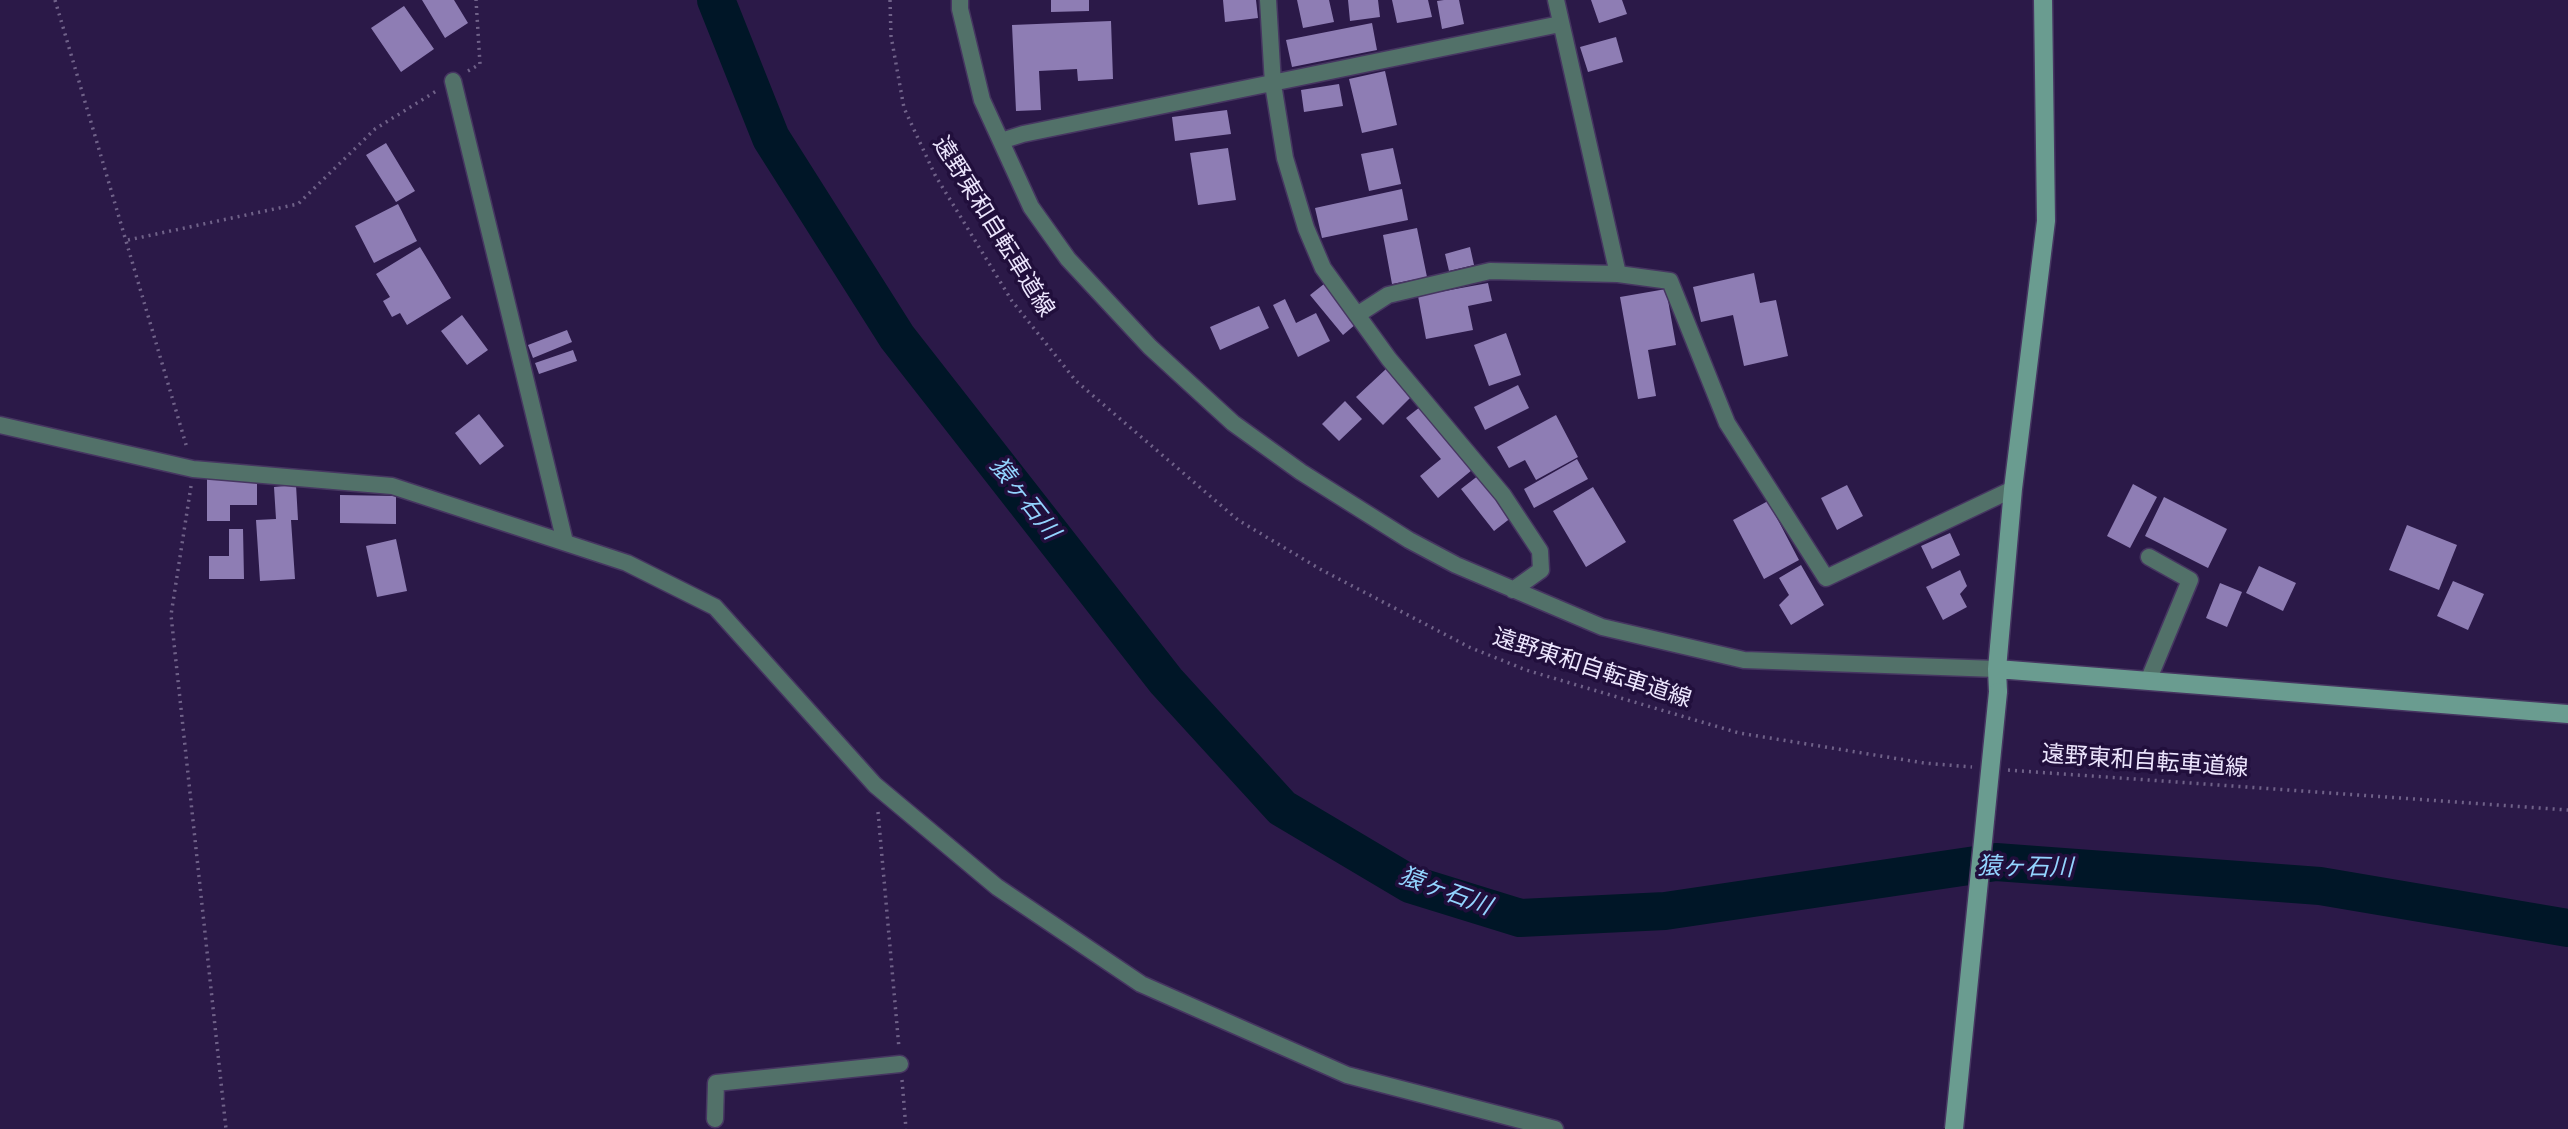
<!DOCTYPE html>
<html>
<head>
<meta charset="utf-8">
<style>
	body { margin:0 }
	canvas { display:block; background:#2b1948 }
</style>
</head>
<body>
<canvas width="2568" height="1129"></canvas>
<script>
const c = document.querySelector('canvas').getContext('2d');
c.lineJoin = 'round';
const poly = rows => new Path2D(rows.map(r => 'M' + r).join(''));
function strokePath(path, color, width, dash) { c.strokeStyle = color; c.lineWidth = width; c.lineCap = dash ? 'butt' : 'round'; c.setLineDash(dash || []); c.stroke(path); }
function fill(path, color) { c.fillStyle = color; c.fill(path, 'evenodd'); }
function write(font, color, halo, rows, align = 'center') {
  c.font = font + ' Helvetica,"Noto Sans JP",sans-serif'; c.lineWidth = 7; c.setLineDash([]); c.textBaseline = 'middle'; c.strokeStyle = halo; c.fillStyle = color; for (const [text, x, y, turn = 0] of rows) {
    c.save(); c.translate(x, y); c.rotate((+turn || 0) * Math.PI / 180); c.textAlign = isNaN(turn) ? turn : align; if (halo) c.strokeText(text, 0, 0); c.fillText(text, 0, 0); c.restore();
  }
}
strokePath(poly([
	[716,0,771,138,897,337,1166,681,1282,808,1410,884,1520,918,1665,911,1996,862,2320,886,2568,928]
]), '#001627', 38);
fill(poly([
	[422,0,454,0,468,23,445,38],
	[1051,0,1089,0,1089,11,1051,12],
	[1223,0,1256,0,1258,18,1225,22],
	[1297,0,1329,0,1334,22,1303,28],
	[1348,0,1378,0,1380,17,1350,21],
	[1392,0,1428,0,1432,17,1397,23],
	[1444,0,1459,0,1464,24,1442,29,1437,1],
	[1591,0,1622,0,1627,14,1599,23],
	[404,6,434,49,401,72,371,28],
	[1111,21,1113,79,1078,81,1077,69,1039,71,1041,110,1016,111,1012,25],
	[1372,23,1377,50,1292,67,1286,40],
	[1616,37,1623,62,1588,72,1580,47],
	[1385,71,1397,125,1362,133,1349,79],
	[1339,84,1343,106,1304,112,1301,90],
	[1227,110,1231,134,1175,141,1172,117],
	[386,143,415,191,396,202,366,155],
	[1228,148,1236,200,1198,205,1190,153],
	[1393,148,1401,184,1369,191,1361,154],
	[1402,189,1408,220,1322,238,1315,208],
	[398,204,417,241,374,263,355,226],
	[1417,228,1427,277,1392,284,1383,235],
	[420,247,451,298,407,325,400,313,392,317,383,301,390,297,376,274],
	[1470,247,1474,265,1449,271,1445,254],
	[1754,273,1760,303,1776,300,1788,356,1744,366,1733,315,1701,322,1693,287],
	[1488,283,1492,301,1468,306,1473,330,1426,339,1418,296],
	[1324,284,1356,324,1343,335,1310,295],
	[1666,289,1676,345,1648,350,1656,396,1638,399,1620,297],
	[1285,299,1296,323,1316,313,1330,341,1298,357,1273,305],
	[1259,306,1269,328,1220,350,1210,327],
	[462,315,488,350,467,365,441,331],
	[567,330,572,342,533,358,528,345],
	[1506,333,1521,375,1489,386,1474,345],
	[573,350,577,361,539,374,535,363],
	[1386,369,1412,396,1383,425,1356,397],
	[1518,385,1529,408,1485,430,1474,407],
	[1345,401,1362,419,1339,441,1322,424],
	[1420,407,1472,470,1438,498,1420,476,1441,459,1406,418],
	[479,414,504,446,480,465,455,433],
	[1556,415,1578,457,1536,480,1525,460,1509,468,1497,447],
	[1577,459,1588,479,1534,508,1524,489],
	[1479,475,1512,517,1494,531,1461,489],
	[207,478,257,478,257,505,230,505,230,521,207,521],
	[2133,484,2157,497,2130,548,2107,536],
	[296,485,298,520,291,520,295,579,260,581,256,520,276,519,274,487],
	[1847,485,1863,516,1837,530,1821,498],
	[1593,487,1626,542,1586,567,1553,511],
	[340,495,396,496,396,524,340,523],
	[2164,497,2227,529,2208,568,2145,536],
	[1768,501,1799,560,1764,579,1733,520],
	[2407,525,2457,545,2439,590,2389,570],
	[229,529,243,529,244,579,209,579,209,556,229,556],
	[1950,533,1960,555,1932,569,1921,546],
	[396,539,407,591,377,597,366,546],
	[1801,565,1824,605,1791,625,1779,605,1789,595,1779,578],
	[2259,566,2296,583,2283,611,2246,593],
	[1960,570,1967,586,1960,594,1967,607,1943,620,1926,587],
	[2453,581,2484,594,2468,630,2437,616],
	[2220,583,2242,592,2227,627,2206,618]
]), '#8e7db4');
const street = poly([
	[960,0,960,9,982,100,1031,207,1068,259,1150,347,1233,423,1301,472,1409,540,1456,565,1602,627,1744,660,1997,669],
	[1268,0,1273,84,1285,158,1306,228,1323,268,1389,359,1503,495,1540,551,1541,570,1513,590],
	[1556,0,1618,274,1670,281,1727,423,1826,578,2013,489],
	[453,81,565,542],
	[1001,141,1023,134,1560,24],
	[1357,315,1388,295,1490,271,1618,274],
	[0,425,193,469,392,486,627,563,715,607,875,785,997,887,1141,984,1347,1075,1555,1129],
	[2148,681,2190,580,2149,557],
	[715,1119,716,1083,900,1064]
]);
const secondary = poly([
	[1997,669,2568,714],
	[1998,692,1997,669,2013,489,2046,221,2043,0]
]);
strokePath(street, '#463661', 19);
strokePath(secondary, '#463661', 21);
strokePath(poly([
	[55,0,187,448],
	[890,0,891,36,904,108,935,175,1012,301,1076,381,1238,520,1320,569,1469,647,1526,670,1739,733,1924,763,1972,767],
	[468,71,480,64,476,0],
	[128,240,298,204,375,129,438,90],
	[191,486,171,615,226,1129],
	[2008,770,2568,810],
	[878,812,899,1048],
	[902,1080,906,1129]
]), '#706289', 3.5, [2, 5]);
strokePath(street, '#527169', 16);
strokePath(secondary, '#6a9c90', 18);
const secondaryBridge = poly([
	[1954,1129,1998,692]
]);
strokePath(secondaryBridge, '#463661', 21, []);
strokePath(secondaryBridge, '#6a9c90', 18);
write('23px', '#ece5fd', '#210f3c', [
	["遠野東和自転車道線",993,227,58],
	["遠野東和自転車道線",1592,669,18],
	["遠野東和自転車道線",2145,762,4]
]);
write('italic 24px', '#93d4fe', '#210f3c', [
	["猿ヶ石川",1024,499,52],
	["猿ヶ石川",2025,868,1],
	["猿ヶ石川",1445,892,20]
]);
</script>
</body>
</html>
